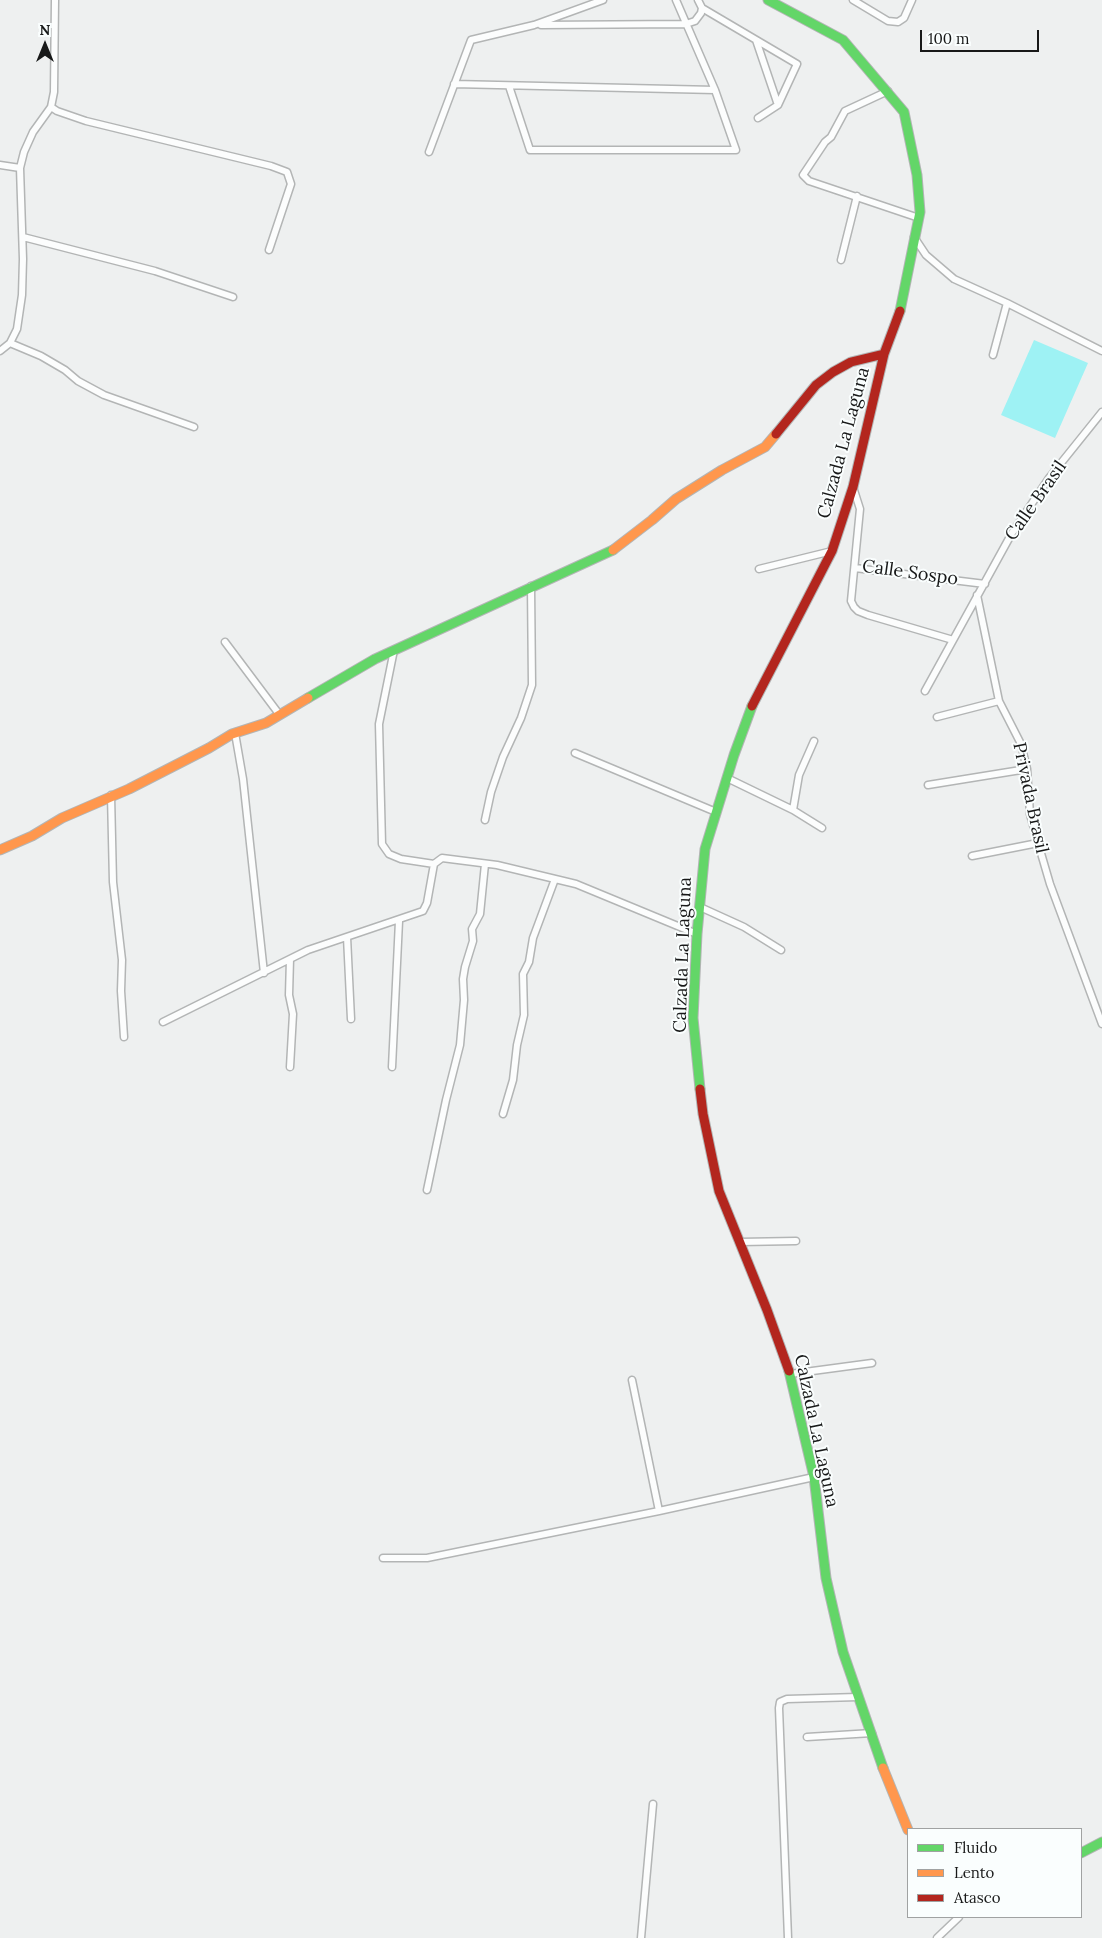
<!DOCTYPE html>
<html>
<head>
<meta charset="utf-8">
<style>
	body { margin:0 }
	#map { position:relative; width:1102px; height:1938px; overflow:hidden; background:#eef0f0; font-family:Lora,serif }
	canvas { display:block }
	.legend { position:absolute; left:907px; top:1828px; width:175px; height:90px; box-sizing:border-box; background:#fafefe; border:1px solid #a0a2a2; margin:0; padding:6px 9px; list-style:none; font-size:15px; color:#181919 }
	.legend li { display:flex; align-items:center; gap:10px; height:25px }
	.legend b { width:25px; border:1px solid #a0a2a2 }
	.north { position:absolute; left:20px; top:20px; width:50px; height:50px; -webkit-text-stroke:4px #fafefe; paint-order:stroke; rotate:0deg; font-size:14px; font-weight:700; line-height:20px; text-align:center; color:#181919 }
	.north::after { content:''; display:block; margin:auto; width:18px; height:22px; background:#181919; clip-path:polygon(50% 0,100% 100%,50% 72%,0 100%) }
	.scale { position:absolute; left:920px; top:30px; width:119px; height:22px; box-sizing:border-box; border:2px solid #181919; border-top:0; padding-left:6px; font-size:15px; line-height:18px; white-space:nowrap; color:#181919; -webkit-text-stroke:4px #fafefe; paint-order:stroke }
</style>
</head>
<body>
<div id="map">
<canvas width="1102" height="1938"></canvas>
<ul class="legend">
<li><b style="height:6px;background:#63d668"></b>Fluido</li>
<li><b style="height:6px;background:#ff974d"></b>Lento</li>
<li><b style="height:6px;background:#b3261e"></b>Atasco</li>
</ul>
<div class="north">N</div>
<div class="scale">100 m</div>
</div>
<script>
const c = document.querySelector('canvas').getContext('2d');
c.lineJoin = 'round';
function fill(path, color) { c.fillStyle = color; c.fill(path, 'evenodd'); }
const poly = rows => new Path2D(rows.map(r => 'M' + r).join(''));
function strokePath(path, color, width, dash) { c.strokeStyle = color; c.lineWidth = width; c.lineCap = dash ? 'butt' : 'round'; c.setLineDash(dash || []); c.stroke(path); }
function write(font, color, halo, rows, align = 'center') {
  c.font = font + ' Lora,serif'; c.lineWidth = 4; c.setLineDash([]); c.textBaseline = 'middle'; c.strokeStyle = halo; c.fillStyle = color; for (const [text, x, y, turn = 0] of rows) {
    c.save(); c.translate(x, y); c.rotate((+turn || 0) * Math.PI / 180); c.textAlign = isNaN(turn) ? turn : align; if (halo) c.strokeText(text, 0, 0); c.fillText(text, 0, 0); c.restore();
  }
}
fill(poly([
	[1034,340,1088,363,1055,438,1001,415]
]), '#9ef2f4');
const street = poly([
	[853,0,888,21,898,22,904,18,912,0],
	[702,8,797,64,778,105,758,118],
	[541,25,686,24,695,21,701,13,702,8,698,0],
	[756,40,778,105],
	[454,84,715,90],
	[509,86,530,150,736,150,715,90,676,0],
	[888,91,845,111,831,137,825,142,803,175,809,181,919,218],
	[51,107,57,111,86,121,271,166,287,172,291,184,269,250],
	[429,152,471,40,534,25,603,0],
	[0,165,20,168],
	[23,237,155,271,233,297],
	[914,237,926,255,954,279,1007,303,1102,351],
	[841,260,857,196],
	[10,343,41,356,65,370,78,381,104,395,194,427],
	[0,351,10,343,17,329,22,295,23,259,20,168,24,152,33,132,51,107,54,92,55,0],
	[993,355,1007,303],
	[853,487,860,509,851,601,854,607,858,611,868,615,953,640],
	[855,568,985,584],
	[759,569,832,551],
	[977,595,999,701,1021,744,1027,769,1030,814,1038,843,1050,884,1102,1024],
	[225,642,279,714],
	[394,650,379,724,382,844,389,854,401,859,434,864],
	[925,691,1012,533,1049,478,1102,412],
	[937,717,999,701],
	[235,733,243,779,264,973],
	[575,753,716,812],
	[727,778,793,810,822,828],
	[928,785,1027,769],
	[111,795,113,882,122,960,121,991,124,1037],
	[793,810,799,775,814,741],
	[485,820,491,792,503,757,521,718,532,685,531,586],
	[972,856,1038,843],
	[700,907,744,927,781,950],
	[347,937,351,1019],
	[290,959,289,995,293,1014,290,1067],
	[163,1022,308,950,423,911,427,903,434,864,442,858,497,865,576,884,697,934],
	[392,1067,399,921],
	[503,1114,513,1080,517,1045,524,1015,523,974,529,962,533,938,555,879],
	[427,1190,446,1100,460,1045,464,1000,463,979,465,967,473,941,472,929,480,914,485,864],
	[740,1242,796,1241],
	[790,1374,872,1363],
	[632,1380,659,1511],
	[383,1558,427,1558,659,1511,814,1477],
	[807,1737,872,1733],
	[641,1938,653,1804],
	[788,1938,779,1708,780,1702,787,1699,858,1697],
	[937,1938,959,1917]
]);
const fast = poly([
	[768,0,843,40,904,112,917,175,920,212,900,311],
	[308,698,375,659,613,550],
	[700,1089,693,1018,697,934,705,849,734,755,752,706],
	[789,1371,814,1477,826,1578,843,1652,883,1768],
	[1081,1853,1102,1842]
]);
const slow = poly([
	[613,550,652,520,676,499,722,470,765,447,776,434],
	[0,850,32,836,62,818,129,789,209,748,232,734,266,723,308,698],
	[883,1768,908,1830]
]);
const jam = poly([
	[776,434,816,385,833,372,851,362,884,354],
	[752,706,832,551,853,487,884,354,900,311],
	[700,1089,703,1114,719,1191,767,1310,789,1371]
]);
strokePath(street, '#b3b5b5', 9);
strokePath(fast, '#b3b5b5', 11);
strokePath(slow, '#b3b5b5', 11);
strokePath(jam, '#b3b5b5', 11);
strokePath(street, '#fcfdfd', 6);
strokePath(fast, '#63d668', 9);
strokePath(slow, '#ff974d', 9);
strokePath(jam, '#b3261e', 9);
write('18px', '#181919', '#fafefe', [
	["Calzada La Laguna",844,443,-75],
	["Calle Brasil",1036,501,-55],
	["Calle Sospo",910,573,8],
	["Privada Brasil",1030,798,78],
	["Calzada La Laguna",683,955,-88],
	["Calzada La Laguna",816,1431,78]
]);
</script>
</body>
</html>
